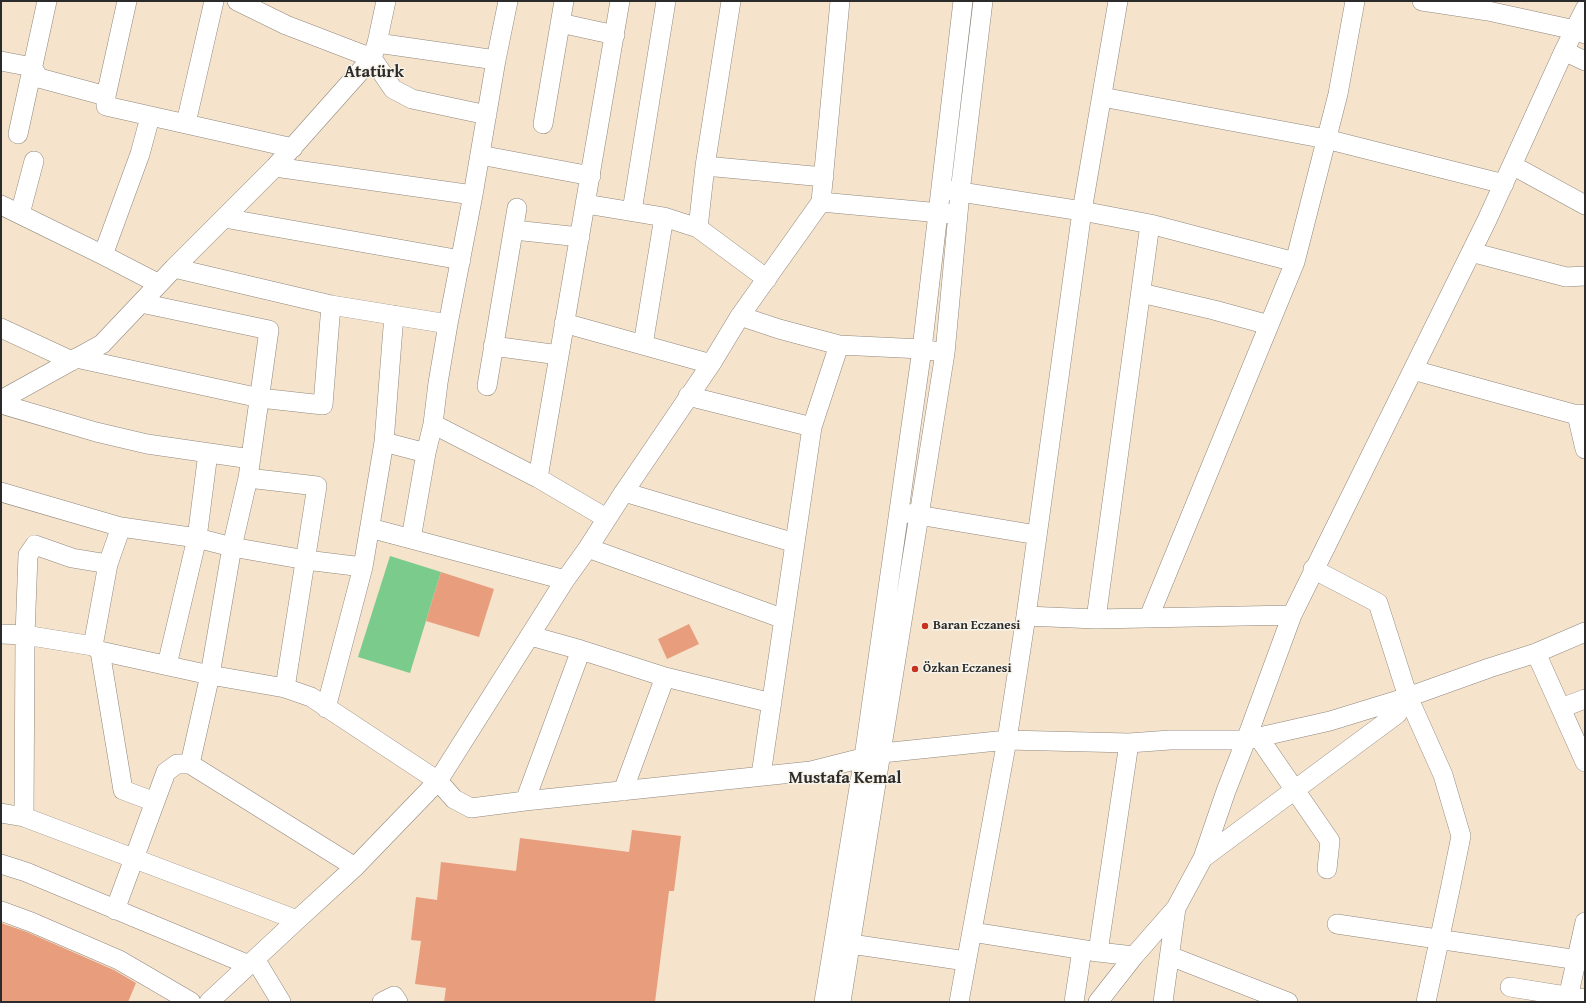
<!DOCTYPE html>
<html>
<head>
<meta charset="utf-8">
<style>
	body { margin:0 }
	#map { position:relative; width:1586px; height:1003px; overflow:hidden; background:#f5e3cc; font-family:"Gentium Book Plus",serif }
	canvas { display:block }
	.frame { position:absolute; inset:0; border:2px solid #2b2b2b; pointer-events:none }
</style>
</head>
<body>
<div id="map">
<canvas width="1586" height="1003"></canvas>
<div class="frame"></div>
</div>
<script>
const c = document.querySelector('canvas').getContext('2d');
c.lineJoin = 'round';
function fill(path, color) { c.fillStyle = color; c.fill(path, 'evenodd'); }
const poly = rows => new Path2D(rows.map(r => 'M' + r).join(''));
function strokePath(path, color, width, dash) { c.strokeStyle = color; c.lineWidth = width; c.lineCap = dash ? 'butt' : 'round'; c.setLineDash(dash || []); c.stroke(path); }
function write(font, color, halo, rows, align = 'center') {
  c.font = font + ' "Gentium Book Plus",serif'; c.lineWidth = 3; c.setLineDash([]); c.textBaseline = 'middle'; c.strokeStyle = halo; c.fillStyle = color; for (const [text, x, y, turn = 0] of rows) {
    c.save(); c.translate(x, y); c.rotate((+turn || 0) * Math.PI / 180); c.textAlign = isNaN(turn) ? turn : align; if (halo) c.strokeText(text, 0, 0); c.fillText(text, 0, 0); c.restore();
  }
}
fill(poly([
	[390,556,441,572,410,673,358,657]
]), '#7bcb8c');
fill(poly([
	[441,572,494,589,479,637,426,621],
	[689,624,699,644,667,659,658,639],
	[632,830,681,836,674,891,669,891,655,1002,444,1002,446,988,415,984,421,941,411,940,416,897,437,900,441,862,516,871,520,838,629,852],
	[1,923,27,932,114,970,136,983,128,1002,1,1002]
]), '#e89d7d');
const minor = poly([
	[237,1,286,25,372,58,393,89,412,99,487,115],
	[840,1,821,202,951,214],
	[1422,1,1488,11,1575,30,1585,34],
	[560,23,615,35],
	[377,43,496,60],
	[1564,51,1585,61],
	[1,61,32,67,39,78,106,96,106,106,293,148],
	[106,96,127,1],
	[1102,97,1326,139,1504,184],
	[186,123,214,1],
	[543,124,564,1],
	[18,134,47,1],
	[480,155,591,176],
	[1512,165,1585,205],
	[705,166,824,177],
	[275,167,473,195],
	[948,190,1082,211,1150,224,1295,262],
	[586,204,664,217,698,228,767,279],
	[1,205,103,255,159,284],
	[632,211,666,1],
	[20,214,34,161],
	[224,218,461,260],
	[698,228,705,166,731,1],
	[514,230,580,237],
	[1471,252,1566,277,1585,276],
	[103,255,140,154,150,117],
	[174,268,331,305,448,324],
	[1141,293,1214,310,1269,325],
	[141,303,269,330,248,478,232,547,210,675,190,764],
	[740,316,779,329,839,345,922,349,934,351],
	[564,323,711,364],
	[1,328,72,361],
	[643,345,664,217],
	[493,346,559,355],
	[76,358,260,398,323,405,331,305],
	[1413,370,1577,415,1585,414],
	[487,386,517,208],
	[688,396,812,427],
	[1,400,102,344,174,268,275,167,372,58,377,43,386,1],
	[1,404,96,432,147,444,251,459],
	[1577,415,1585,449],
	[433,424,538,478,606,518],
	[384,442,394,315],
	[248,478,317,486,285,688],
	[538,478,620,1],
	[1,492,121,527,197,538,232,547,306,560,363,567],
	[624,492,795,543],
	[906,513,1037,535],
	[370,528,565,580],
	[411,539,426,453,433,424,438,383,448,324,473,195,496,60,508,1],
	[588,548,784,619],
	[1313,569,1378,603,1408,697,1443,775,1461,836,1451,885,1426,1002],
	[1026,616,1096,619,1292,615],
	[1149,617,1295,262,1338,94,1355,1],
	[1096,619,1150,224],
	[1,634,25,635,93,646,100,651,210,675,285,688,311,697,438,781,454,799,471,808,525,801,811,771,882,753,1007,740,1129,743,1170,740,1246,740,1330,721,1408,697,1489,668,1536,653,1585,632],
	[531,636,581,650,665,677,772,703],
	[93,646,108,564,121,527],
	[100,651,123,790,155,802],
	[1536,653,1585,762],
	[167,665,197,538,208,453],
	[326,708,363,567,384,442,426,453],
	[1561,708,1585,699],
	[1259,738,1330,841,1327,869],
	[761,775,812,427,839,345],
	[623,791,665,677],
	[525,801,581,650],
	[1,813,24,817,297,920],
	[24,817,25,635,28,555,35,545,72,558,108,564],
	[1203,858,1397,714,1408,697],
	[1,864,26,872,249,965],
	[115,910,166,772,177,764,190,764,355,867],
	[1,911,31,922,119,960,191,1002],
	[1337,924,1585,961],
	[972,932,1098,952,1134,956],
	[851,944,966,961],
	[1098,952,1129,743],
	[1170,956,1288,1002],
	[255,959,281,1002],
	[1510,987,1585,999],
	[209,1002,297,920,355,867,438,781,565,580,588,548,624,492,711,364,740,316,821,202],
	[382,1002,394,996,398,1002],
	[824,1002,864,757,922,349,963,1],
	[841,1002,945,353,960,192,983,1],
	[959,1002,1007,740,1026,616,1082,211,1118,1],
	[1074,1002,1082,950],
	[1098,1002,1134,956,1176,908,1203,858,1226,791,1246,740,1292,615,1487,220,1564,51,1585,9],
	[1163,1002,1176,908],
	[1567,1002,1585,922]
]);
strokePath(minor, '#90877c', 20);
strokePath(minor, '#fff', 19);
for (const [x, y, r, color] of [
	[925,626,4,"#c8321e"],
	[915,669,4,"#c8321e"]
]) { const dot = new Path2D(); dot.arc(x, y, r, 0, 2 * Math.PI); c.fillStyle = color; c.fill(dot); strokePath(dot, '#f7f3e8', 1.5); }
write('bold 13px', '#2b2b2b', '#f7f3e8', [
	["Baran Eczanesi",933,626],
	["Özkan Eczanesi",923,669]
], 'left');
write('bold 17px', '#2b2b2b', '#f7f3e8', [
	["Atatürk",374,73],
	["Mustafa Kemal",845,779]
]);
</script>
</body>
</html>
